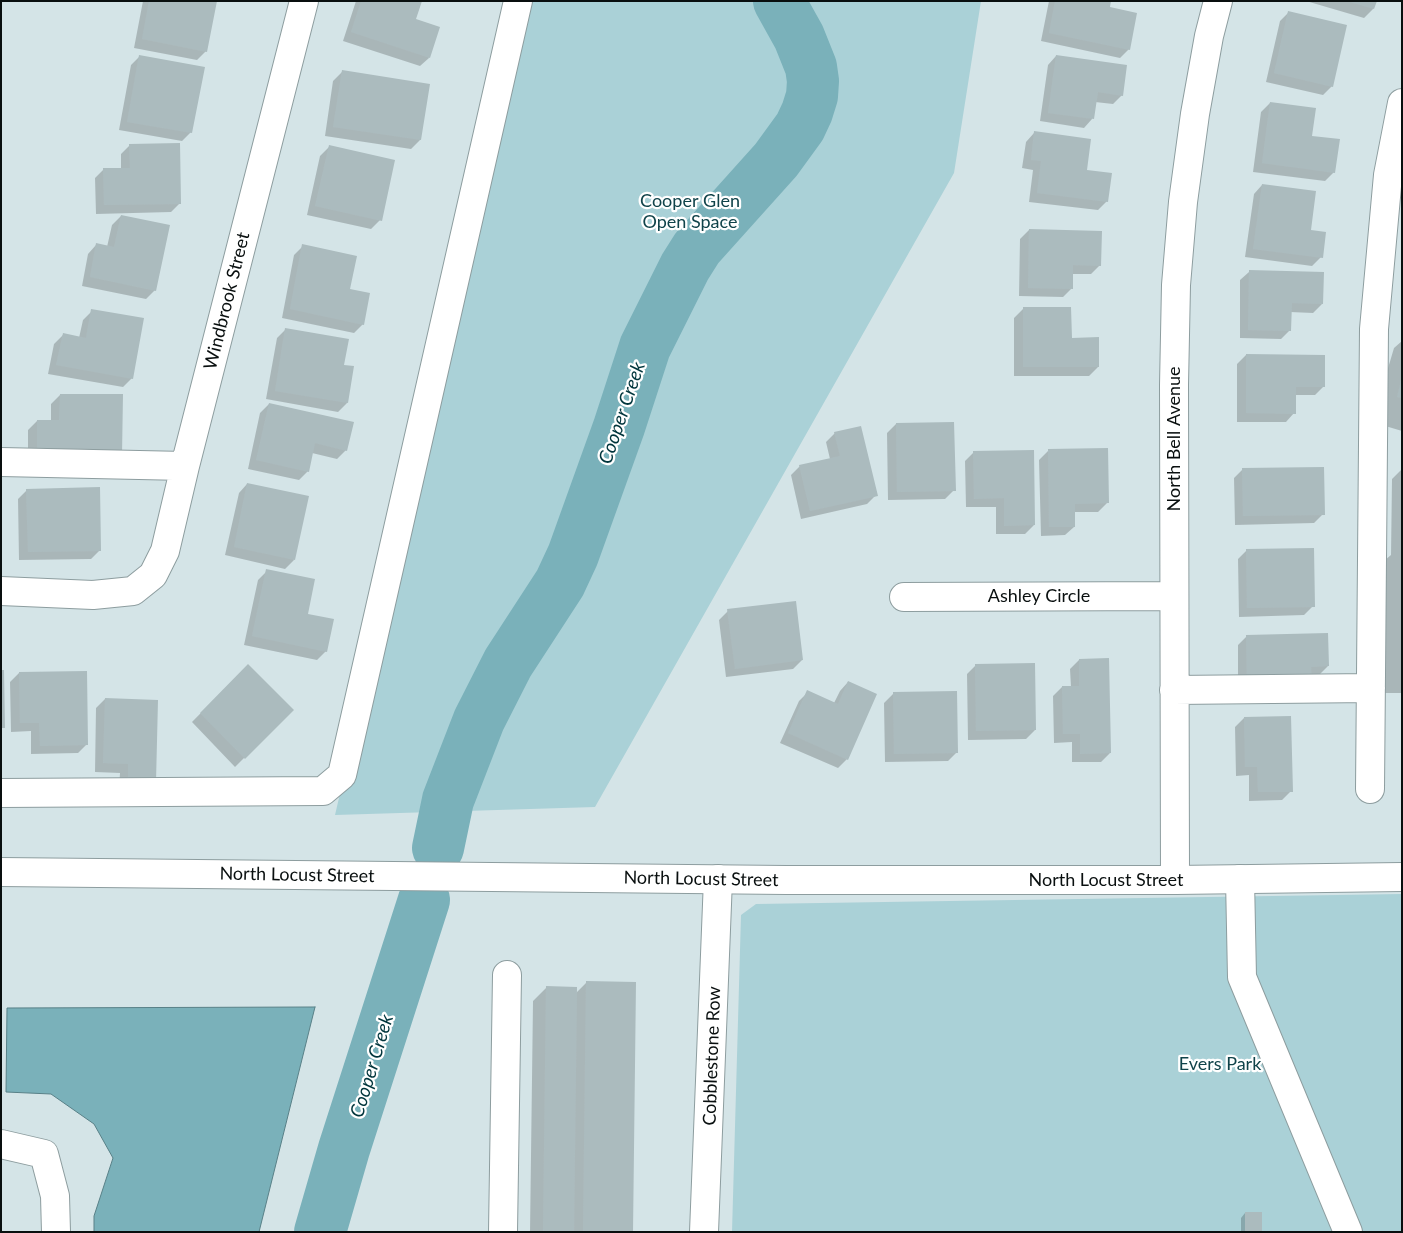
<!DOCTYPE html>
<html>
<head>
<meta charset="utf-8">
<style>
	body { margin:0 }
	#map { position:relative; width:1403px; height:1233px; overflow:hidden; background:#d4e4e7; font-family:Lato,sans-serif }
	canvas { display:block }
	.frame { position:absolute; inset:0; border:2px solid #090f0f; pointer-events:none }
</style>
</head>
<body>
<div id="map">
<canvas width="1403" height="1233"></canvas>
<div class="frame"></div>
</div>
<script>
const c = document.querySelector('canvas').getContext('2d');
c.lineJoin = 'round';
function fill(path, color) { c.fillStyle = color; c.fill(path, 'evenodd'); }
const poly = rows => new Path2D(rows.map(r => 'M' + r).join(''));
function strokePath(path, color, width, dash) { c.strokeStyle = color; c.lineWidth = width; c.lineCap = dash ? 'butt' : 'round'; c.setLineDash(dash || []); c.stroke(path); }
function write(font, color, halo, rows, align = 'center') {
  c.font = font + ' Lato,sans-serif'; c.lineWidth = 4.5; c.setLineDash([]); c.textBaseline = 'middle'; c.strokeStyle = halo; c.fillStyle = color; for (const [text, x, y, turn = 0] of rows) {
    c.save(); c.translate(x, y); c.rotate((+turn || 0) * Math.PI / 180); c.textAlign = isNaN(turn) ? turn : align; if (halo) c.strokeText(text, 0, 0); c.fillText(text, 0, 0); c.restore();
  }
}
fill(poly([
	[525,1,981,1,954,173,595,807,335,815],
	[1402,894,1402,1232,732,1232,741,915,756,904]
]), '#aad1d7');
const water = poly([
	[315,1007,259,1232,94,1232,94,1216,113,1158,94,1124,51,1094,6,1092,7,1008,315,1007]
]);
fill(water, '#7ab1ba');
strokePath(water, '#588087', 1);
fill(poly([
	[143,1,216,1,206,51,197,60,134,48],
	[356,1,420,1,414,20,429,58,420,66,343,41],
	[1049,1,1110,1,1108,8,1129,49,1120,58,1041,41],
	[1306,1,1375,1,1373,9,1364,18],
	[1289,12,1332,86,1323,95,1266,82,1280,21],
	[140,56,191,132,182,141,119,130,131,65],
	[1056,56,1122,95,1113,104,1095,102,1092,119,1084,128,1040,121,1048,65],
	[342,72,428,85,420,140,411,149,325,136,333,81],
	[1270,103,1311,137,1334,172,1325,181,1253,172,1261,112],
	[1034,133,1086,171,1107,201,1098,210,1029,202,1033,170,1022,168,1026,142],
	[130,145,180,203,171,212,96,214,95,178,104,169,121,169,121,154],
	[329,147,380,220,371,229,307,215,320,156],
	[1262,185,1321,257,1312,266,1245,257,1254,194],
	[121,216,155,290,146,299,82,286,88,254,96,245,107,247,112,225],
	[1029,230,1100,265,1091,274,1072,274,1072,288,1063,297,1019,296,1020,239],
	[303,246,348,290,363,324,354,333,282,318,294,255],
	[1249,272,1322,304,1313,313,1290,312,1290,330,1281,339,1240,338,1240,280],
	[1023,309,1070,339,1098,367,1089,376,1014,376,1014,318],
	[92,311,132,378,123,387,48,374,54,344,63,335,79,338,83,320],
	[286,329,343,366,347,403,338,412,266,399,277,338],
	[1402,341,1402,431,1372,422,1394,348],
	[1246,355,1324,386,1315,395,1294,395,1294,413,1286,422,1237,422,1237,364],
	[60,395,122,395,28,462,28,430,37,421,51,421,51,404],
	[269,404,346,450,337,459,312,453,308,471,299,480,248,469,260,413],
	[896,424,954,490,945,499,888,500,887,433],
	[835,433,876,495,867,504,801,519,791,475,800,466,830,459,826,442],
	[1048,451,1107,503,1098,512,1074,512,1074,527,1065,535,1041,536,1039,460],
	[974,452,1034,525,1025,534,996,534,996,507,966,507,965,461],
	[1243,469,1323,514,1314,523,1235,525,1234,478],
	[1402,469,1402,693,1383,693,1385,560,1391,555,1392,479],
	[247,484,294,560,285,569,225,555,239,493],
	[27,490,100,550,91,559,19,560,18,499],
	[1247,550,1313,606,1304,615,1239,617,1238,559],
	[267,571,306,615,326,651,317,660,244,645,258,580],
	[728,611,802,660,793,669,726,677,719,620],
	[1247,636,1328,666,1319,675,1238,695,1238,645],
	[1079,660,1110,753,1101,762,1072,762,1072,742,1054,743,1053,696,1062,687,1071,687,1070,669],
	[248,665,292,710,235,767,192,722],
	[976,665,1035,730,1026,739,968,740,967,674],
	[19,673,87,744,78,753,31,754,31,731,11,732,10,682],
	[848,682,875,695,847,759,838,768,780,743,799,701,808,692,834,703,840,691],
	[893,694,957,752,948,761,885,762,884,703],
	[105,699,146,790,119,789,120,773,95,772,96,708],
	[1244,718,1291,791,1282,800,1249,801,1249,775,1236,776,1235,727],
	[586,983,632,1232,530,1232,533,1001,547,987,575,994],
	[1245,1213,1261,1232,1241,1232,1241,1218]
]), '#0003');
strokePath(poly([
	[438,848,448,800,479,720,508,663,560,583,573,555,619,427,645,347,685,267,697,248,776,160,800,127,807,112,812,96,813,81,811,67,799,37,779,1],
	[320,1232,344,1149,424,900]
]), '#7ab1ba', 52);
fill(poly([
	[149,1,217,1,207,52,142,39],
	[361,1,422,1,416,19,440,27,430,58,351,32],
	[1055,1,1111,1,1110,7,1137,13,1130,50,1049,33],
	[1347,1,1377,1,1374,9],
	[1288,11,1347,25,1333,87,1274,73],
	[139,55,205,67,192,133,127,122],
	[1056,55,1127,65,1123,96,1098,92,1094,119,1048,113],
	[342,70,430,84,421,140,333,127],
	[1270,102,1316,108,1312,136,1340,139,1335,173,1262,163],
	[1034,131,1091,139,1087,170,1112,173,1108,202,1037,193,1041,161,1031,160],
	[180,143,181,204,104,205,103,168,130,168,129,144],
	[329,145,395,160,382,221,315,206],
	[1262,184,1316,191,1311,230,1326,232,1323,258,1253,249],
	[121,215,170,225,156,291,90,277,96,243,114,247],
	[1029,229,1102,231,1101,266,1073,265,1073,289,1028,288],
	[302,244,357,256,350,289,370,293,364,325,290,309],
	[1249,270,1324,272,1323,304,1292,303,1291,331,1248,330],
	[1023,307,1071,307,1072,338,1099,337,1099,367,1023,367],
	[91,309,144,318,133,379,56,365,63,333,86,338],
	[285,328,349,339,344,365,354,366,348,403,275,391],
	[1246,354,1325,355,1325,387,1296,387,1296,414,1246,413],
	[1401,381,1402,381,1402,398,1397,397],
	[60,394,123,394,122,455,37,454,37,420,59,420],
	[269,403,354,422,347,451,315,443,309,472,256,460],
	[954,422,956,491,897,492,896,423],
	[861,426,878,496,810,511,799,465,840,456,834,432],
	[1108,448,1109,503,1075,504,1075,527,1049,527,1048,449],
	[1034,450,1035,525,1004,526,1004,498,974,499,973,451],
	[1324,467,1325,515,1243,516,1242,468],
	[247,483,309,496,295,560,234,547],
	[100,487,101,551,28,552,26,489],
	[1314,548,1315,607,1247,608,1246,549],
	[266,569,315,579,308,614,334,619,327,652,252,636],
	[796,601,803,660,735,669,727,609],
	[1328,633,1329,666,1311,667,1312,685,1247,686,1246,635],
	[1109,658,1111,753,1080,754,1080,734,1063,734,1062,686,1079,686,1079,659],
	[1035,663,1036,730,976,731,975,664],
	[248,664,294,710,245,759,200,713],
	[1,670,4,670,5,728,1,728],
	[87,671,88,745,40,746,39,723,20,723,19,672],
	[848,681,877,694,848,760,788,733,807,690,838,704],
	[957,691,958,753,894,754,893,692],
	[105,698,158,700,156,782,128,781,128,764,103,763],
	[1291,716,1293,792,1258,792,1257,767,1245,767,1244,717],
	[586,981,636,982,633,1232,583,1232],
	[546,986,577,987,574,1232,543,1232],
	[1245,1212,1262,1212,1262,1232,1245,1232]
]), '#abbbbe');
const minor = poly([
	[1,462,185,466],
	[1,591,93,595,133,591,153,575,165,551,185,466,304,1],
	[904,597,1174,596],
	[1174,690,1371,688],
	[1370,789,1374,329,1388,175,1402,103],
	[1,793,323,791,342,775,518,1],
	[1240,879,1242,977,1348,1232],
	[1175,880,1174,385,1176,285,1183,202,1195,114,1209,36,1218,1],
	[1,1144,44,1154,55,1196,56,1232],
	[503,1232,507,975],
	[704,1232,718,879]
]);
const major = poly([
	[1,872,786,880,1175,880,1402,877]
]);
strokePath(minor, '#8d9d9f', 30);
strokePath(major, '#8d9d9f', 30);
strokePath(minor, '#fff', 28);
strokePath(major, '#fff', 28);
write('18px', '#10434a', '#fff', [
	["Cooper Glen",690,201],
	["Open Space",690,222],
	["Evers Park",1220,1064]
]);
write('18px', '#090f0f', '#fff', [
	["Windbrook Street",227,301,-76],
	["North Bell Avenue",1174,439,-90],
	["Ashley Circle",1039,596],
	["North Locust Street",297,875,1],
	["North Locust Street",701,879,1],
	["North Locust Street",1106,880],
	["Cobblestone Row",712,1056,-88]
]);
write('italic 19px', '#00353c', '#fff', [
	["Cooper Creek",622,413,-71],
	["Cooper Creek",372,1066,-73]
]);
</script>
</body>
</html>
